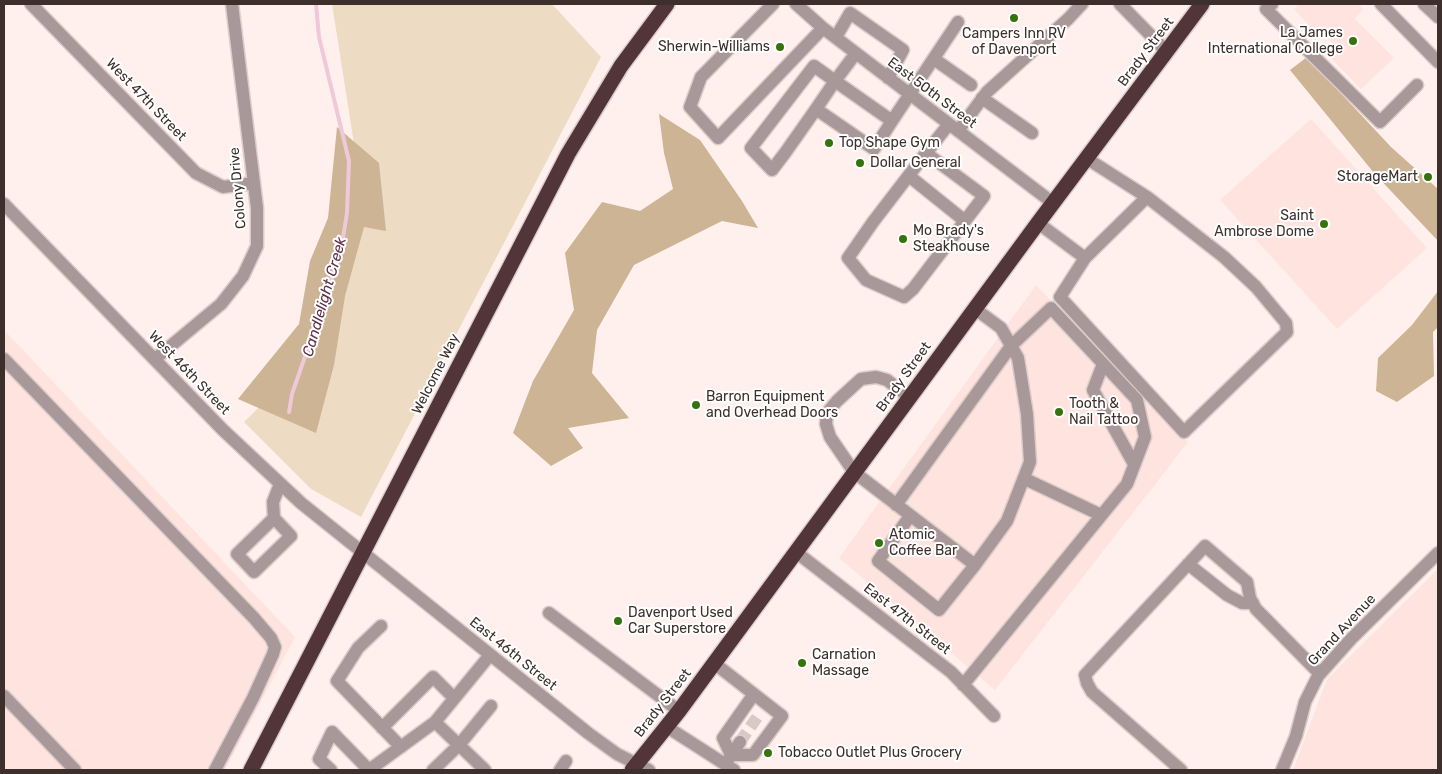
<!DOCTYPE html>
<html>
<head>
<meta charset="utf-8">
<style>
	body { margin:0 }
	#map { position:relative; width:1442px; height:774px; overflow:hidden; background:#fff0ed; font-family:Rubik,sans-serif }
	canvas { display:block }
	.frame { position:absolute; inset:0; border:5px solid #3c2f2c; pointer-events:none }
</style>
</head>
<body>
<div id="map">
<canvas width="1442" height="774"></canvas>
<div class="frame"></div>
</div>
<script>
const c = document.querySelector('canvas').getContext('2d');
c.lineJoin = 'round';
function fill(path, color) { c.fillStyle = color; c.fill(path, 'evenodd'); }
const poly = rows => new Path2D(rows.map(r => 'M' + r).join(''));
function strokePath(path, color, width, dash) { c.strokeStyle = color; c.lineWidth = width; c.lineCap = dash ? 'butt' : 'round'; c.setLineDash(dash || []); c.stroke(path); }
function write(font, color, halo, rows, align = 'center') {
  c.font = font + ' Rubik,sans-serif'; c.lineWidth = 4; c.setLineDash([]); c.textBaseline = 'middle'; c.strokeStyle = halo; c.fillStyle = color; for (const [text, x, y, turn = 0] of rows) {
    c.save(); c.translate(x, y); c.rotate((+turn || 0) * Math.PI / 180); c.textAlign = isNaN(turn) ? turn : align; if (halo) c.strokeText(text, 0, 0); c.fillText(text, 0, 0); c.restore();
  }
}
fill(poly([
	[1299,4,1358,4,1363,9,1355,19,1394,58,1361,89,1328,55,1336,47,1321,32,1318,35,1294,9],
	[1311,119,1427,248,1337,329,1220,200],
	[1036,285,1188,442,995,690,839,558],
	[4,330,295,637,225,770,4,770],
	[1438,569,1438,770,1293,770,1327,679]
]), '#ffe3de');
fill(poly([
	[332,4,552,4,601,57,361,517,311,489,244,422,331,336,363,201]
]), '#eddbc3');
fill(poly([
	[1307,57,1391,147,1438,189,1438,241,1374,173,1290,70],
	[659,114,700,140,742,201,758,228,722,221,634,265,597,330,592,373,629,418,568,428,583,448,551,466,513,433,533,381,574,310,565,253,602,202,640,211,673,189,664,153],
	[337,127,379,163,386,231,364,227,345,296,334,365,316,433,238,399,299,324,310,261,328,218],
	[1438,291,1438,327,1433,332,1434,376,1397,402,1376,391,1378,358,1412,325]
]), '#ccb495');
strokePath(poly([
	[289,412,292,394,340,256,347,213,349,161,319,37,316,4]
]), '#efc8da', 4);
strokePath(poly([
	[740,742,760,713]
]), '#d8c9c6', 12, [12, 6]);
const minor = poly([
	[31,4,196,173,223,187,254,183],
	[773,4,701,77,690,107,718,138,823,28],
	[796,4,823,28,1053,203],
	[1120,4,1166,51],
	[1272,4,1266,9,1380,122,1417,85],
	[1381,4,1438,62],
	[1424,4,1438,17],
	[836,37,850,13,903,50,888,78],
	[934,59,971,85],
	[982,98,1032,133],
	[816,109,874,149,892,121,835,81,814,66,751,148,772,170,785,153,816,109,835,81,856,53],
	[892,121,958,22],
	[958,131,987,92,1068,19,1082,4],
	[926,153,984,196,913,289,904,297,866,280,848,258,873,222,926,153,949,124],
	[1086,158,1147,197,1224,257,1256,287,1286,323,1287,332,1184,432,1060,297,1085,258,1147,197],
	[909,176,965,221],
	[4,204,223,430,301,503,588,733,617,754,649,770],
	[1038,223,1085,258],
	[4,359,254,618,271,638,275,647,273,654,253,698,215,770],
	[155,359,221,304,243,276,257,246,257,208,232,4],
	[1103,364,1093,390,1134,464],
	[909,397,887,380,876,377,861,379,837,401,827,413,826,424,830,437,854,472,975,565,1007,521,1030,462,1027,414,1018,358,1001,328,974,308],
	[1025,479,1101,515],
	[896,505,1011,346,1051,308,1137,400,1145,437,1127,484,963,685],
	[910,516,878,561,939,610,975,565],
	[274,518,291,536,254,572,237,554,274,518,273,502,280,484],
	[796,552,951,672,994,716],
	[1188,564,1227,595,1242,603,1253,603],
	[549,613,679,711],
	[381,626,358,648,337,681,401,747],
	[714,663,782,716,753,755,731,755,723,738,754,694],
	[4,696,75,770],
	[435,722,485,770],
	[667,727,734,770],
	[382,728,433,677,454,698],
	[728,760,740,742],
	[331,770,319,759,332,732,369,770],
	[369,770,435,722,490,655],
	[433,770,459,745,491,706],
	[560,770,566,761],
	[1181,770,1092,692,1087,683,1085,675,1205,546,1247,582,1250,598,1256,609,1320,674],
	[1282,770,1296,736,1305,702,1318,676,1351,639,1438,553]
]);
const highway = poly([
	[251,770,568,154,621,66,667,4],
	[632,770,679,711,1038,223,1202,4]
]);
strokePath(minor, '#dccdca', 15);
strokePath(highway, '#dccdca', 18);
strokePath(minor, '#a8989a', 12);
strokePath(highway, '#513539', 15);
for (const [x, y, r, color] of [
	[1014,18,5,"#35730c"],
	[1353,41,5,"#35730c"],
	[780,47,5,"#35730c"],
	[829,143,5,"#35730c"],
	[860,163,5,"#35730c"],
	[1428,177,5,"#35730c"],
	[1324,224,5,"#35730c"],
	[903,239,5,"#35730c"],
	[696,405,5,"#35730c"],
	[1059,412,5,"#35730c"],
	[879,543,5,"#35730c"],
	[618,621,5,"#35730c"],
	[802,663,5,"#35730c"],
	[768,753,5,"#35730c"]
]) { const dot = new Path2D(); dot.arc(x, y, r, 0, 2 * Math.PI); c.fillStyle = color; c.fill(dot); strokePath(dot, '#fff', 2); }
write('14px', '#3c2f2c', '#fff', [
	["La James",1343,33,"right"],
	["International College",1343,49,"right"],
	["Campers Inn RV",1014,34,"center"],
	["of Davenport",1014,50,"center"],
	["Sherwin-Williams",770,47,"right"],
	["Top Shape Gym",839,143],
	["Dollar General",870,163],
	["StorageMart",1418,177,"right"],
	["Saint",1314,216,"right"],
	["Ambrose Dome",1314,232,"right"],
	["Mo Brady's",913,231],
	["Steakhouse",913,247],
	["Barron Equipment",706,397],
	["and Overhead Doors",706,413],
	["Tooth &",1069,404],
	["Nail Tattoo",1069,420],
	["Atomic",889,535],
	["Coffee Bar",889,551],
	["Davenport Used",628,613],
	["Car Superstore",628,629],
	["Carnation",812,655],
	["Massage",812,671],
	["Tobacco Outlet Plus Grocery",778,753]
], 'left');
write('14px', '#3c2f2c', '#fff', [
	["Brady Street",1146,52,-53],
	["East 50th Street",932,93,37],
	["West 47th Street",146,100,46],
	["Colony Drive",238,188,-95],
	["West 46th Street",189,373,46],
	["Welcome Way",436,374,-63],
	["Brady Street",904,377,-54],
	["East 47th Street",907,619,38],
	["Grand Avenue",1342,630,-47],
	["East 46th Street",513,654,39],
	["Brady Street",663,703,-52]
]);
write('italic 15px', '#612f49', '#fff', [
	["Candlelight Creek",325,297,-74]
]);
</script>
</body>
</html>
